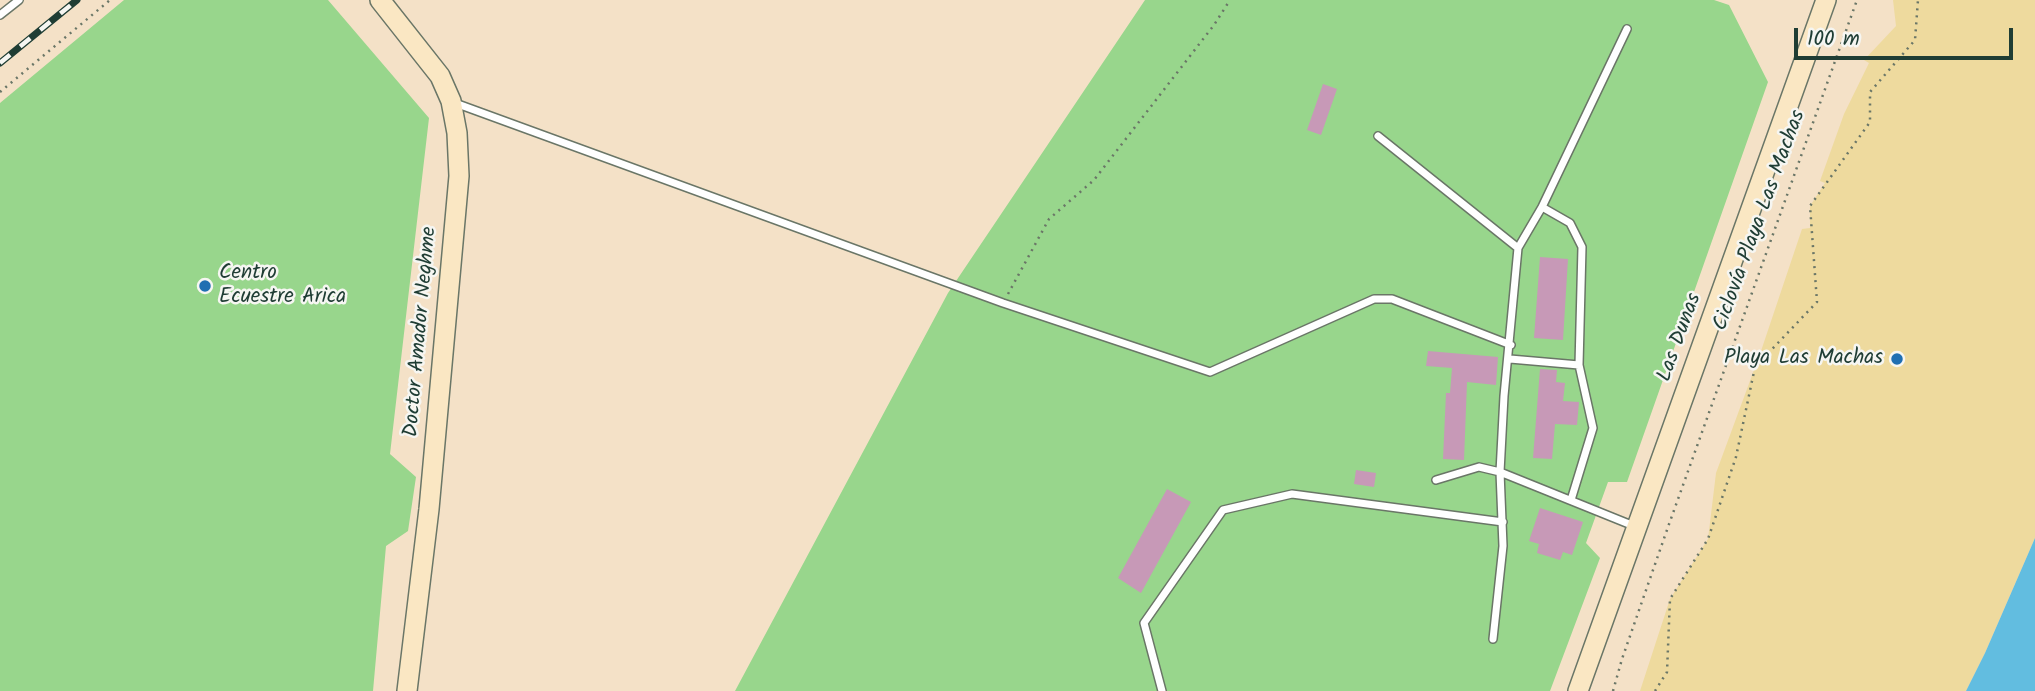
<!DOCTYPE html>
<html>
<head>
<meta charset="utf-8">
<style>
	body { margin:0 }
	#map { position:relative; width:2035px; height:691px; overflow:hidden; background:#f4e1c7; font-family:Kalam,sans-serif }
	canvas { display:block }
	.scale { position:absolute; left:1794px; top:28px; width:219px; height:32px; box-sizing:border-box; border:4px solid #1f3d34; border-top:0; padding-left:9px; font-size:21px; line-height:24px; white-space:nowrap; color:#1f3d34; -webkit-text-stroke:5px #f6f6f2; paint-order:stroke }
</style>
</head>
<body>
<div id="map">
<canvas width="2035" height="691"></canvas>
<div class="scale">100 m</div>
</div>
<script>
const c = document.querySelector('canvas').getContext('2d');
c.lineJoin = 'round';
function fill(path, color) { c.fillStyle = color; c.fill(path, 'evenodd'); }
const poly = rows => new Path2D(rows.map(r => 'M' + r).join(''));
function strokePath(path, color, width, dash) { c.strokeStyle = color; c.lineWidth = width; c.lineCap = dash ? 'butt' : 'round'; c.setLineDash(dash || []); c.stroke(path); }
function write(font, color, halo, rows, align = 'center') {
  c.font = font + ' Kalam,sans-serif'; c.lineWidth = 5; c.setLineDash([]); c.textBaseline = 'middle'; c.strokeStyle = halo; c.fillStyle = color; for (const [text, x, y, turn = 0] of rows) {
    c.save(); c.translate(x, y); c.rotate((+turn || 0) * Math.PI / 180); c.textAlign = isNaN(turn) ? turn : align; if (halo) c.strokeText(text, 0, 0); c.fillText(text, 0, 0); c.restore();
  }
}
fill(poly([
	[124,0,328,0,429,118,390,454,416,477,408,531,386,546,373,691,0,691,0,103],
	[1145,0,1714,0,1729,5,1768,82,1627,482,1608,482,1586,543,1600,558,1550,691,735,691,948,293]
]), '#98d68c');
fill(poly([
	[1893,0,2035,0,2035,538,1985,653,1966,691,1640,691,1670,599,1708,539,1716,473,1761,351,1802,229,1810,228,1810,206,1825,183,1820,181,1844,114,1869,63,1864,60,1896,26]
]), '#eeda9e');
fill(poly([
	[2035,538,2035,691,1966,691,1985,653]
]), '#62bde0');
fill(poly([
	[1323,84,1337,89,1321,135,1307,130],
	[1540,257,1568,259,1563,340,1534,338],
	[1428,351,1498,357,1496,385,1467,382,1464,460,1443,459,1446,393,1450,393,1452,368,1426,366],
	[1540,369,1557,370,1556,382,1565,383,1563,401,1579,402,1577,425,1555,424,1552,459,1533,458],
	[1356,470,1376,473,1374,487,1354,484],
	[1167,489,1191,502,1141,593,1118,578],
	[1540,508,1583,522,1572,555,1563,552,1560,560,1537,553,1539,544,1529,541]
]), '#c799b7');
const lane = poly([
	[0,15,19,0],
	[455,103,1003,303,1210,372,1374,299,1392,299,1511,345],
	[1378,136,1518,248],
	[1542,207,1570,223,1582,247,1579,365,1593,428,1571,500],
	[1510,359,1579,365],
	[1436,480,1479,467,1500,472,1634,526],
	[1493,639,1503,546,1500,472,1504,396,1518,248,1542,207,1627,29],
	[1162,691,1144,623,1223,510,1292,494,1503,522]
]);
const secondary = poly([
	[380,0,440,76,451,101,457,133,459,176,429,509,407,691],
	[1578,691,1826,0]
]);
strokePath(lane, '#6a7667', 10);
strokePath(secondary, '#6a7667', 22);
strokePath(poly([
	[0,92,110,0],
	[1008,294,1049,219,1094,180,1214,25,1230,0],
	[1613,691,1622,659,1668,527,1857,0],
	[1655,691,1667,672,1670,599,1708,539,1736,457,1755,367,1817,302,1810,206,1870,122,1870,92,1915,40,1918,0]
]), '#6a7667', 2.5, [2, 5]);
strokePath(lane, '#fff', 7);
strokePath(secondary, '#fae7c3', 19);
const rail = poly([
	[0,63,77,0]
]);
strokePath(rail, '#1f3d34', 7);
strokePath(rail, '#f6f6f2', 4.5, [13]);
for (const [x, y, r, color] of [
	[205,286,7,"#1f6fb2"],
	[1897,359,7,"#1f6fb2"]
]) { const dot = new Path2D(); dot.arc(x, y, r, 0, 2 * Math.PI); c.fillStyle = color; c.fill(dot); strokePath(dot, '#f6f6f2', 2.5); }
write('21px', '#1f3d34', '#f6f6f2', [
	["Ciclovía Playa Las Machas",1761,221,-70],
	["Doctor Amador Neghme",422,332,-85],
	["Las Dunas",1681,338,-70]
]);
write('21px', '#1f3d34', '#f6f6f2', [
	["Centro",219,274],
	["Ecuestre Arica",219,298],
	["Playa Las Machas",1883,359,"right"]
], 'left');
</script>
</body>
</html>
